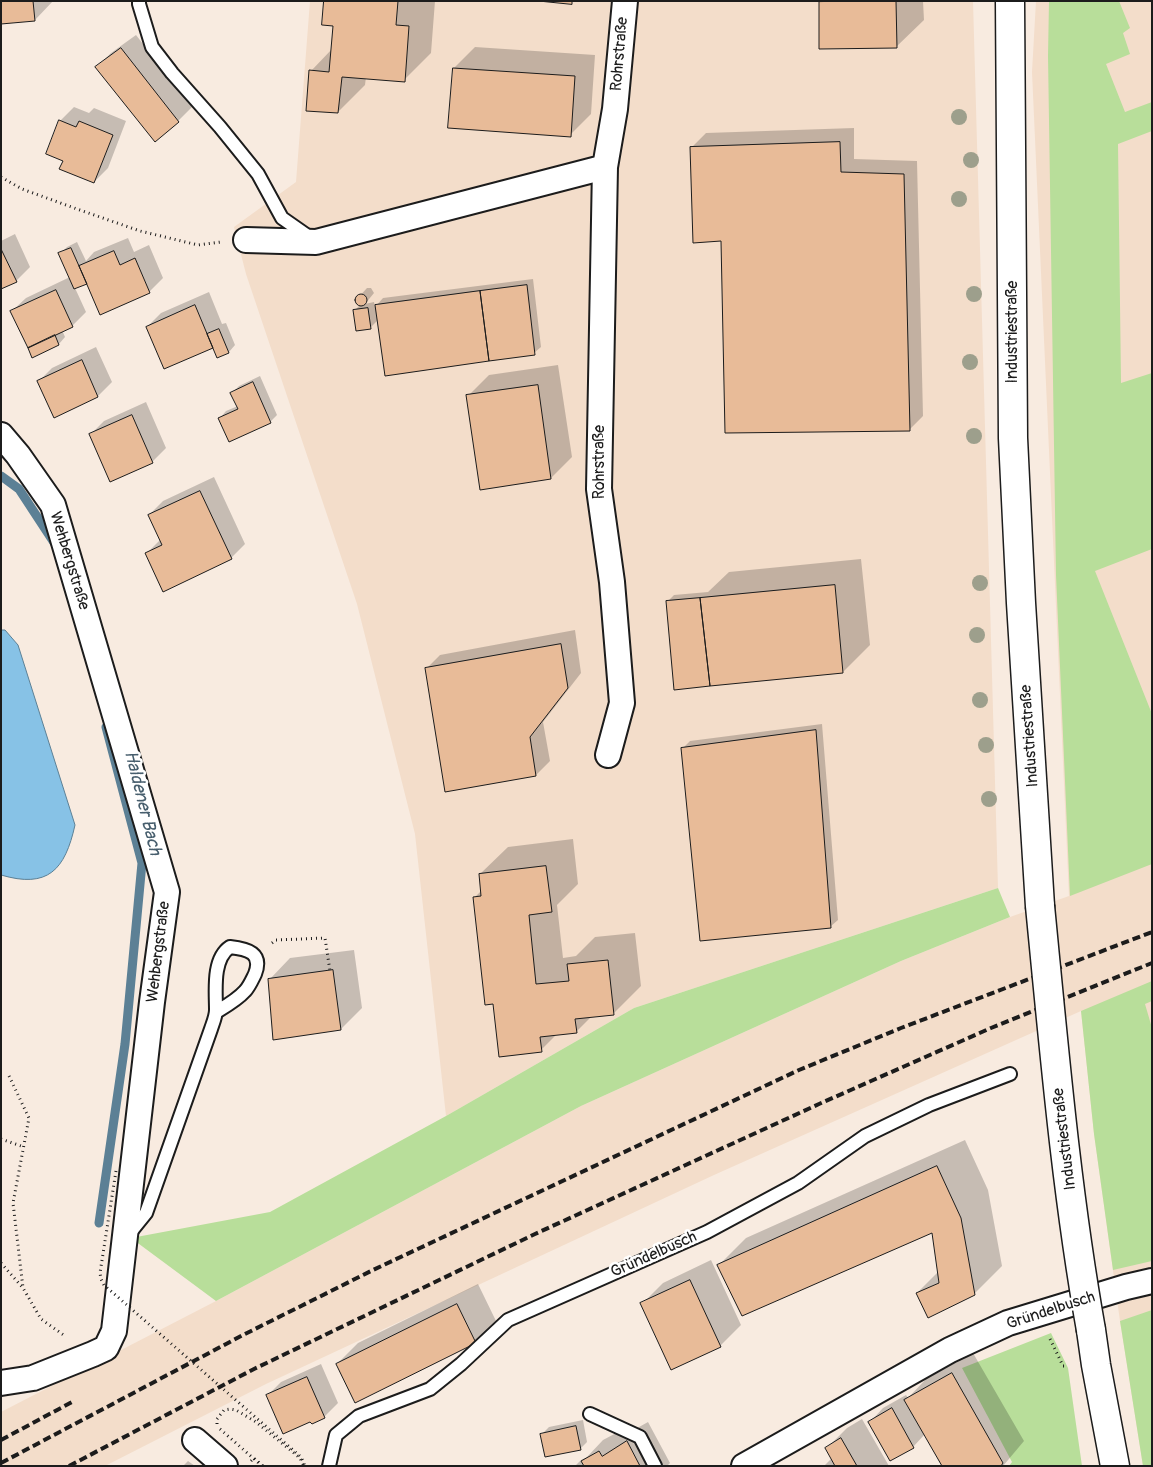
<!DOCTYPE html>
<meta charset="utf-8">
<style>
body{margin:0}
#map{position:relative;width:1153px;height:1467px;overflow:hidden;background:#f8ebe0;font-family:Pangolin,sans-serif}
canvas{display:block}
.frame{position:absolute;inset:0;border:2px solid #1c1c1c;pointer-events:none}
</style>
<div id="map">
<canvas width="1153" height="1467"></canvas>
<div class="frame"></div>
</div>
<script>
const context = document.querySelector('canvas').getContext('2d');
context.lineJoin = 'round';
function fillPath(path, color) { context.fillStyle = color; context.fill(path, 'evenodd'); }
function trace(path, color, width, dash) { context.strokeStyle = color; context.lineWidth = width; context.lineCap = dash ? 'butt' : 'round'; context.setLineDash(dash || []); context.stroke(path); }
function write(font, color, halo, rows, align = 'center') {
  context.font = font + ' Pangolin,sans-serif'; context.lineWidth = 5; context.setLineDash([]); context.textBaseline = 'middle'; context.strokeStyle = halo; context.fillStyle = color; for (const [text, x, y, turn = 0] of rows) {
    context.save(); context.translate(x, y); context.rotate((+turn || 0) * Math.PI / 180); context.textAlign = isNaN(turn) ? turn : align; if (halo) context.strokeText(text, 0, 0); context.fillText(text, 0, 0); context.restore();
  }
}
const built = new Path2D(`
 M310,1H973L998,888L634,1008L446,1116L415,834L357,604L246,274L234,227L296,182Z
 M1036,1H1152V1466H1143L1120,1321L1094,1134L1081,1011L714,1175L266,1384L105,1466H1V1412L216,1301L581,1106L901,961L1010,917L1069,896L1032,72Z`);
const green = new Path2D(`
 M1049,1H1119L1130,28L1123,33L1130,54L1106,64L1125,112L1152,102V131L1118,144L1121,383L1152,373V549L1095,571L1152,714V864L1070,896L1056,575L1048,56Z
 M998,888L1010,917L901,961L581,1106L216,1301L131,1238L270,1212L446,1116L634,1008Z
 M1152,981V1001L1145,1004L1152,1028V1261L1113,1270L1094,1134L1081,1011Z
 M1152,1310V1466H1143L1120,1321Z
 M1051,1333L1068,1368L1082,1466H1009L1012,1462L962,1368Z`);
const water = new Path2D(`
 M1,630H5L18,645L75,825C65,870 48,889 1,875Z`);
const shadow = new Path2D(`
 M1,1H53L35,20Z
 M325,1H435L431,53L404,80L366,77L365,85L338,112L311,71L332,49L334,25Z
 M821,1H923L924,20L896,47L820,3Z
 M136,35L192,107L178,121L155,140L97,67L111,53Z
 M475,47L595,55L591,114L570,135L454,68Z
 M74,107L89,113L94,108L126,121L108,168L94,182L64,160L60,121Z
 M854,128V159L917,161L923,416L909,430L722,240L692,147L706,133Z
 M15,234L30,267L16,281L1,288V241Z
 M128,238L134,252L149,245L163,278L149,292L87,282L75,288L86,312L72,326L62,330L65,337L59,344L12,311L26,298L70,277L60,254L67,247L77,242L86,261L94,252Z
 M533,279L541,347L534,353L378,320L370,328L354,311L360,305L357,303V299L367,288H371L374,293L365,304L374,302L375,307L383,298Z
 M209,292L222,324L226,323L235,345L229,352L218,357L213,346L147,327L161,313Z
 M96,347L112,382L98,396L54,416L38,382L52,368Z
 M558,365L572,457L551,478L468,396L489,375Z
 M260,376L277,415L270,422L220,418L226,411L238,406L232,393L239,386Z
 M146,402L166,448L152,462L90,435L104,421Z
 M214,477L245,544L231,558L147,553L160,540L149,515L163,501Z
 M861,559L870,645L843,672L667,602L674,595L708,592L729,572Z
 M575,630L581,673L543,722L550,761L536,775L426,669L440,655Z
 M822,724L838,920L831,926L683,748L690,741Z
 M573,839L578,884L557,905L563,958L576,956L595,937L635,933L641,986L614,1013L592,1016L576,1032L557,1034L541,1050L495,1003L475,897L482,890L480,874L508,847Z
 M354,950L362,1008L341,1029L270,979L290,958Z
 M965,1140L988,1190L1002,1266L974,1294L917,1293L939,1271L933,1231L719,1265L746,1238Z
 M711,1260L741,1325L720,1346L642,1304L663,1283Z
 M478,1284L496,1321L475,1342L337,1364L358,1343Z
 M973,1353L1024,1441L1003,1466H943L925,1434L913,1447L870,1422L883,1408L906,1395L908,1398L926,1379Z
 M321,1364L338,1403L324,1417L267,1396L281,1382Z
 M862,1419L889,1466H824L832,1458L826,1449L847,1428Z
 M583,1420L587,1442L580,1449L542,1434L549,1427Z
 M648,1422L670,1463L667,1466H575L581,1460L587,1457L603,1440L620,1431L623,1436Z
 M188,1461L195,1466H183Z`);
const stream = new Path2D(`
 M1,476L19,489L55,544
 M99,1223L125,1044L142,863L106,727`);
const building = new Path2D(`
 M1,1H33L35,21L1,24Z
 M324,1H398L396,25L409,26L405,82L342,77L338,113L306,111L309,70L329,72L333,26L322,25Z
 M539,1H572V4Z
 M850,1H896L897,48L819,49V2Z
 M121,48L179,122L155,142L95,67Z
 M453,68L575,76L571,137L448,128Z
 M59,120L76,127L79,121L113,135L94,183L59,169L63,161L46,154Z
 M840,142L841,172L904,174L910,431L725,433L721,241L693,243L690,147Z
 M71,248L87,284L74,289L58,253Z
 M1,249L17,282L1,289Z
 M114,251L120,265L135,258L150,293L100,315L79,266Z
 M527,285L535,355L489,361L480,291Z
 M56,290L73,327L28,348L10,311Z
 M480,291L489,361L385,376L375,305Z
 M355 300a6 6 0 1 1 12 0a6 6 0 1 1-12 0Z
 M195,305L213,348L164,369L146,327Z
 M368,308L371,329L356,331L353,310Z
 M219,329L229,353L217,358L207,334Z
 M55,335L59,345L32,358L28,348Z
 M82,360L98,397L54,418L37,381Z
 M253,382L271,423L229,442L218,418L238,409L230,393Z
 M538,385L551,479L480,490L466,395Z
 M132,415L153,463L110,482L89,434Z
 M200,491L232,559L163,592L145,553L162,545L148,515Z
 M835,585L843,673L710,686L700,598Z
 M700,598L710,686L674,690L666,601Z
 M561,644L568,688L530,737L536,776L445,792L425,668Z
 M816,730L831,928L700,941L681,748Z
 M546,866L552,912L529,915L536,984L569,981L567,964L608,960L614,1015L575,1019L577,1033L540,1037L542,1052L499,1057L493,1004L485,1005L473,897L481,896L479,874Z
 M333,970L341,1030L273,1040L268,979Z
 M937,1166L961,1218L975,1295L928,1318L916,1293L939,1283L932,1233L742,1316L717,1265Z
 M690,1280L721,1347L671,1370L640,1303Z
 M457,1304L476,1343L355,1403L336,1364Z
 M952,1373L1003,1463L1001,1466H942L904,1400Z
 M307,1377L325,1418L312,1424L310,1422L283,1434L266,1395Z
 M892,1408L914,1448L890,1461L868,1422Z
 M576,1426L581,1450L545,1457L540,1434Z
 M841,1438L857,1466H835L825,1448Z
 M627,1441L640,1466H584L581,1461L599,1451L602,1456Z`);
const path = new Path2D(`
 M1,177L22,189L77,209L140,231L198,245L221,242
 M272,943L276,940L325,938L330,971
 M9,1076L29,1118L13,1203L23,1288
 M1,1139L24,1147
 M1,1263L23,1288L41,1319L65,1336
 M1050,1339L1063,1366H1067
 M217,1424V1419L224,1410L230,1409L236,1410L256,1422L300,1458L304,1466
 M251,1461L254,1458L263,1466`);
const service = new Path2D(`
 M139,1V4L152,47L172,73L220,127L258,174L282,218L312,239
 M129,1234L146,1213L211,1029C213,1023 216,1016 216,1010C216,991 212,959 230,947C248,949 263,953 255,974C252,980 249,987 245,991C237,1000 226,1006 216,1012
 M590,1414L640,1437L655,1466
 M329,1466L336,1435L359,1416L430,1389L461,1364L508,1320L707,1232L798,1183L865,1136L929,1105L1010,1074`);
const minor = new Path2D(`
 M246,240L316,242L605,167
 M1,435L18,455L53,505L167,892L152,1002L114,1331L106,1348L93,1354L33,1378L1,1383
 M608,755L622,703L612,582L599,489L605,167L615,109L625,1
 M195,1440L225,1466
 M744,1466L950,1350L1008,1323L1126,1287L1152,1281`);
const secondary = new Path2D(`
 M1010,1L1013,438L1021,603L1040,906
 M1091,1330L1096,1365L1115,1466`);
const rail = new Path2D(`
 M1,1440L72,1402
 M1,1463L243,1335L373,1270L799,1070L901,1028L1152,932
 M69,1466L254,1369L535,1234L819,1104L991,1028L1152,963`);
const pathBridge = new Path2D(`
 M116,1171L100,1273L101,1279L104,1285L301,1457L305,1466
 M220,1429L262,1466`);
const secondaryBridge = new Path2D(`
 M1040,906C1054,1048 1066,1190 1091,1330`);
const trees = [
 [959,117],
 [971,160],
 [959,199],
 [974,294],
 [970,362],
 [974,436],
 [980,583],
 [977,635],
 [980,700],
 [986,745],
 [989,799]
];
const streetNames = [
 ["Rohrstraße",620,54,-85],
 ["Industriestraße",1013,332,-90],
 ["Rohrstraße",600,462,-90],
 ["Wehbergstraße",69,561,73],
 ["Industriestraße",1030,736,-94],
 ["Wehbergstraße",159,952,-83],
 ["Industriestraße",1065,1139,-97],
 ["Gründelbusch",654,1255,-24],
 ["Gründelbusch",1051,1311,-18]
];
const waterNames = [
 ["Haldener Bach",142,803,76]
];
fillPath(built, '#f3ddca');
fillPath(green, '#b8de9a');
fillPath(water, '#87c2e6');
trace(water, '#5c8095', 1);
fillPath(shadow, '#0003');
trace(stream, '#5c8095', 9);
fillPath(building, '#e8bb98');
trace(building, '#1c1c1c', 1);
trace(service, '#1c1c1c', 16);
trace(minor, '#1c1c1c', 28);
trace(secondary, '#1c1c1c', 31);
trace(path, '#1c1c1c', 3, [1, 4]);
trace(service, '#fff', 12);
trace(minor, '#fff', 24);
trace(secondary, '#fff', 28);
trace(rail, '#1c1c1c', 4, [8, 4]);
trace(secondaryBridge, '#1c1c1c', 31, []);
trace(pathBridge, '#1c1c1c', 3, [1, 4]);
trace(secondaryBridge, '#fff', 28);
context.fillStyle = '#9d9f8c';
for (const [x, y] of trees) { context.beginPath(); context.arc(x, y, 8, 0, 2 * Math.PI); context.fill(); }
write('16px', '#1c1c1c', '#fff', streetNames);
write('italic 18px', '#475e6d', '#fff', waterNames);
</script>
